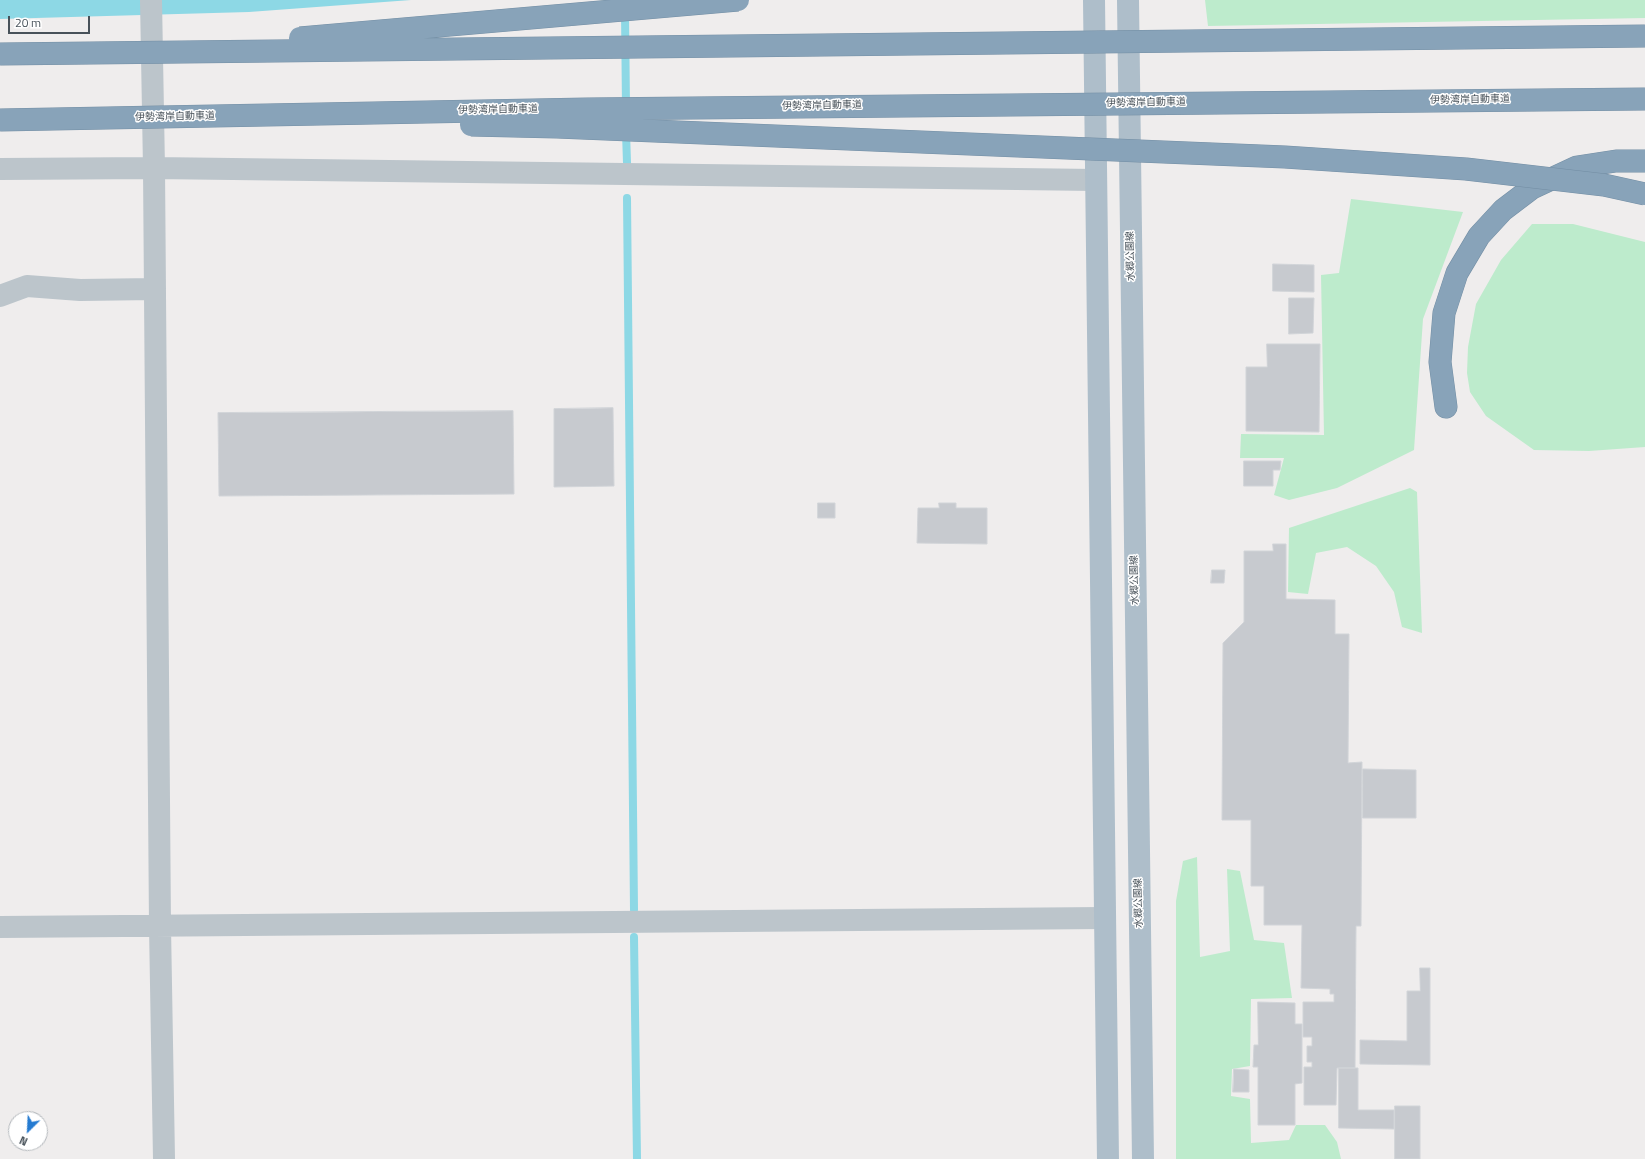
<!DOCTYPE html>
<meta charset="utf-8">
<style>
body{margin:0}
#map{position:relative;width:1645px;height:1159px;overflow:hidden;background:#efeded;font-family:"Titillium Web",sans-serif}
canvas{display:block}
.north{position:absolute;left:8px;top:1111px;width:40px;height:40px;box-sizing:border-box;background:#fff;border:1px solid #b5b9bd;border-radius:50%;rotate:204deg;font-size:11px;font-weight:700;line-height:16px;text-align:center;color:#475159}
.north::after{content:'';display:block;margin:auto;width:14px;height:18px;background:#257bd1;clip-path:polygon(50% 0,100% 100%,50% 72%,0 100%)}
.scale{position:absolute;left:8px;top:16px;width:82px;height:18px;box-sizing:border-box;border:2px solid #475159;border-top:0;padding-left:5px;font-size:12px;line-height:14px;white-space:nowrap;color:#475159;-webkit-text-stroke:3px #fff;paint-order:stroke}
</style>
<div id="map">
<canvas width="1645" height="1159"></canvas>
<div class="north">N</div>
<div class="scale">20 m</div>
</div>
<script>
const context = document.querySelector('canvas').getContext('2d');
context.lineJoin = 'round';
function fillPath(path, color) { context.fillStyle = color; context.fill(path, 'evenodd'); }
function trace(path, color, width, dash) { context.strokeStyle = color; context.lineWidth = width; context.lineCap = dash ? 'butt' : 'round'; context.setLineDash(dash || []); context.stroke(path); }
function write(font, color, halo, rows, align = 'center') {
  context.font = font + ' "Titillium Web","Noto Sans JP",sans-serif'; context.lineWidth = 3; context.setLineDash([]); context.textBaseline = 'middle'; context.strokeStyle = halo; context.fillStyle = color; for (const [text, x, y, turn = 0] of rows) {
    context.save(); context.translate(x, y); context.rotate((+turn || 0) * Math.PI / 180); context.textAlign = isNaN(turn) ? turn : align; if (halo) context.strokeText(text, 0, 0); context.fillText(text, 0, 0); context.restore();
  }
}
const green = new Path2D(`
 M1205,0H1645V18L1208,26Z
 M1351,199L1463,212L1423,319L1414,450L1337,488L1289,500L1274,495L1284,458H1240L1241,434L1324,435L1321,275L1339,273Z
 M1532,224H1573L1645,242V447L1589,451L1534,450L1486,416L1470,392L1467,373L1468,347L1476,304L1501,260Z
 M1410,488L1417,492L1422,633L1402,627L1394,592L1376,566L1347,547L1316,553L1308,594L1288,592L1289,528Z
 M1197,857L1200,957L1230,951L1227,869L1240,871L1254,940L1284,943L1292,998L1251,999L1250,1066L1232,1069L1231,1096L1250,1099L1251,1143L1289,1140L1296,1125H1325L1337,1142L1341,1159H1176V901L1183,861Z`);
const water = new Path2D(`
 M0,0H411L249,12L0,19Z`);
const stream = new Path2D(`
 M625,12L626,108
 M626,132L627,163
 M627,198L634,910
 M634,937L637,1159`);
const building = new Path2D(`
 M1273,264L1314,265V292L1273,291Z
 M1289,298H1314L1313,333L1289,334Z
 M1267,344H1320L1319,432L1246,431V367H1267Z
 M613,408L614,486L554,487V409Z
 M513,411L514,494L219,496L218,413Z
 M1244,461H1281L1280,470H1273V486H1244Z
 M818,503H835V518H818Z
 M939,503H956V508H987V544L917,543L918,508H939Z
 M1273,544H1286V599L1335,600V634H1349L1348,763L1362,762L1361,926H1356L1355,1068H1337L1336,1105H1304V1067H1312V1062H1307V1046H1312V1037H1303V1002H1334V994H1330V989L1301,988L1302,925H1264V886H1251V820H1222L1223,643L1244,622V551H1273Z
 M1212,570H1225L1224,583H1211Z
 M1363,769L1416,770V818H1363Z
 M1420,968H1430V1065L1360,1064V1040L1407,1041V991H1420Z
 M1258,1002L1295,1003V1024H1302V1083L1295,1084V1125H1258V1067H1253L1254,1045H1258Z
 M1339,1068H1358V1110H1394V1129L1339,1128Z
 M1234,1069L1249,1070V1092H1233Z
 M1395,1106H1420V1159H1395Z`);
const minor = new Path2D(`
 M151,0L154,168L160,926L164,1159
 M0,169L154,168L1095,180
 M0,296L27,286L80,290L155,289
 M0,927L1104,918`);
const major = new Path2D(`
 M1094,0L1108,1159
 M1128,0L1143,1159`);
const highway = new Path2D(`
 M1446,407L1440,362L1444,313L1457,273L1479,236L1503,210L1532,188L1577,167L1616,161H1645`);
const highwayBridge = new Path2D(`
 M300,38L738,0
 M0,54L1645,36
 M0,120L587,109L1645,99
 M471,125L557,127L1285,157L1466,169L1604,185L1645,194`);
const streetNames = [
 ["伊勢湾岸自動車道",1470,100,-1],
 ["伊勢湾岸自動車道",1146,103,-1],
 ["伊勢湾岸自動車道",822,106,-1],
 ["伊勢湾岸自動車道",498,110,-1],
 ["伊勢湾岸自動車道",175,117,-1],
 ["水郷公園線",1131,256,-91],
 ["水郷公園線",1135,580,-91],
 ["水郷公園線",1139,903,-91]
];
fillPath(green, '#bdebcc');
fillPath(water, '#8dd8e5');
trace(stream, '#8dd8e5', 8);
fillPath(building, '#c7cacf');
trace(building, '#d1d4d8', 1);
trace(highway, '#738ea4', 23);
trace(minor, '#bcc5cb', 22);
trace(major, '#aebeca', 22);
trace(highway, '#88a3b9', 22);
trace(highwayBridge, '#738ea4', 23, []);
trace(highwayBridge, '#88a3b9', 22);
write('10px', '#475159', '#fff', streetNames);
</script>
